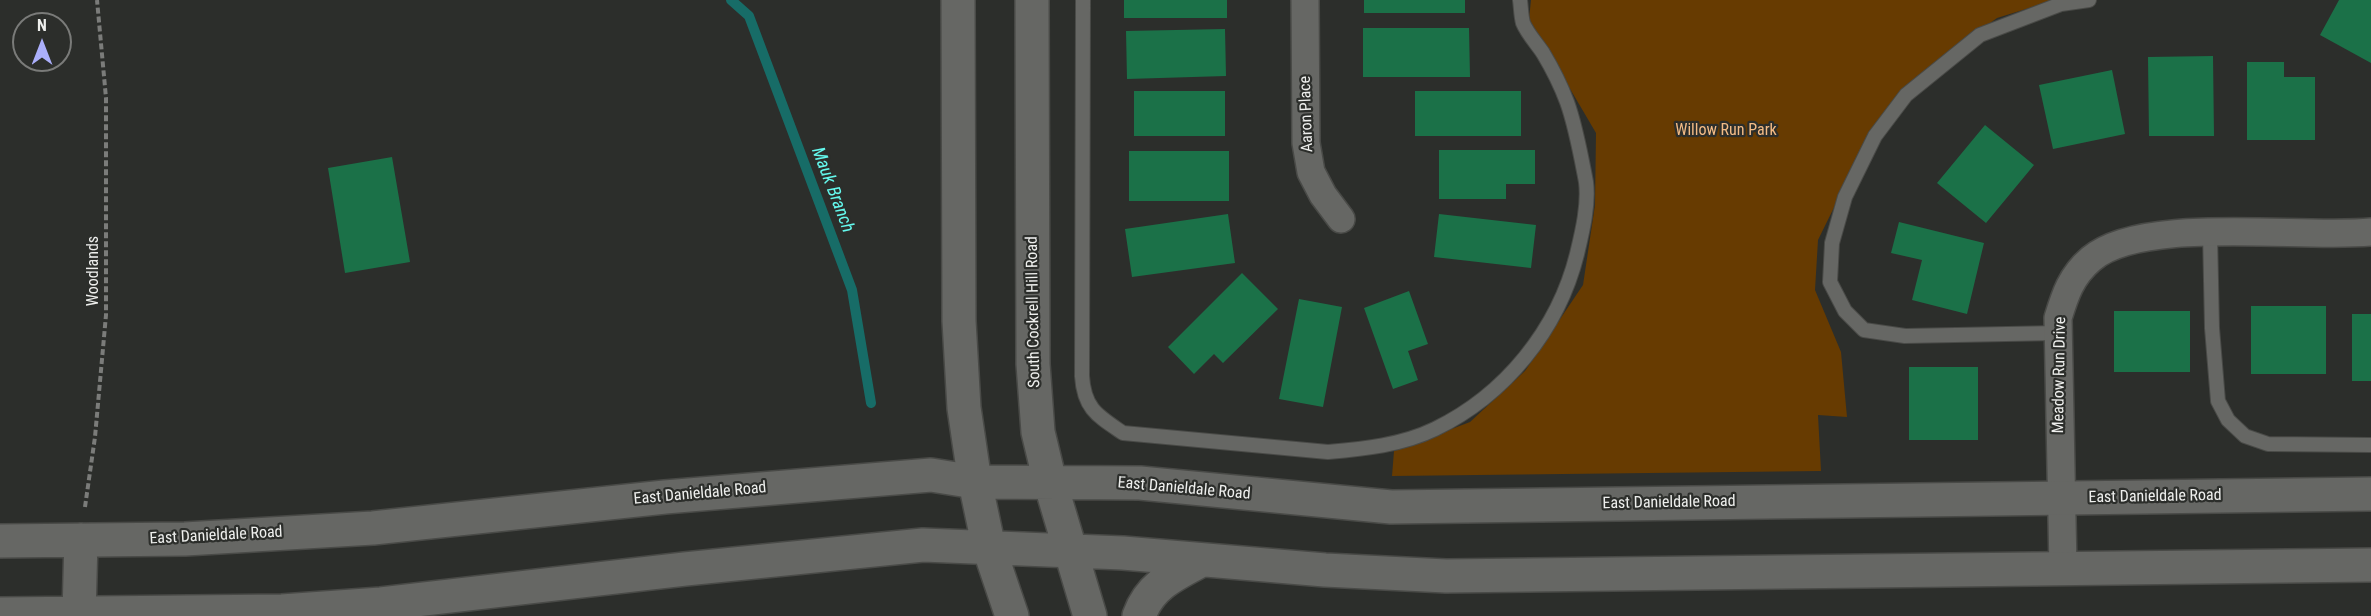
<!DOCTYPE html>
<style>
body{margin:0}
#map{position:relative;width:2371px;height:616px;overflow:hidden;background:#2c2e2b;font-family:"Roboto Condensed",sans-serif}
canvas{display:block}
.north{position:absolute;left:12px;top:12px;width:60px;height:60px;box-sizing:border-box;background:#2c2e2b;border:2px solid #7a7b79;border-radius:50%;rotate:0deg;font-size:16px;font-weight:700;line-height:24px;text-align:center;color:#eeefed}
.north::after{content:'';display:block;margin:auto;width:21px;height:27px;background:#abaffb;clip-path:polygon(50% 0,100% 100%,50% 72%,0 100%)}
</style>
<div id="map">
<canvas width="2371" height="616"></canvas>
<div class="north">N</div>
</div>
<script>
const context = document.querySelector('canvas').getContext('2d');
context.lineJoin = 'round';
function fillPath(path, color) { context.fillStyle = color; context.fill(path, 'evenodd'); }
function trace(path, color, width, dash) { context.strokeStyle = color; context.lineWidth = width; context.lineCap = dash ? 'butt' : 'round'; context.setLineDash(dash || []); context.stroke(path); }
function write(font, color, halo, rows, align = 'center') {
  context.font = font + ' "Roboto Condensed",sans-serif'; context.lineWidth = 4.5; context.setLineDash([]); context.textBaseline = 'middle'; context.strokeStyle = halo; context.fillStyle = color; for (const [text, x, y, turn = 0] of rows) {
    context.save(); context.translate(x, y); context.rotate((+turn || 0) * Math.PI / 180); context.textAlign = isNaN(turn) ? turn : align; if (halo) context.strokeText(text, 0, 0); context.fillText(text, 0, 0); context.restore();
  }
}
const green = new Path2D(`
 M1531,0H2055L1997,18L1925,70L1868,141L1846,183L1818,240L1815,290L1841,352L1847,417L1818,415L1821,471L1392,476L1394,451L1470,422L1525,371L1583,285L1595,205L1596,133L1529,19Z`);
const stream = new Path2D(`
 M731,0L749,16L852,290L871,403`);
const building = new Path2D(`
 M1124,0H1227V18H1124Z
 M1364,0H1465V13H1364Z
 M2339,0H2371V63L2320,35Z
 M1363,28H1469L1470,77H1363Z
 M1225,29L1226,76L1127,79L1126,31Z
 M2213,56L2214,136H2149L2148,57Z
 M2247,62H2284V77H2315V140H2247Z
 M2112,70L2125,134L2053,149L2039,85Z
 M1134,91H1225V136H1134Z
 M1415,91H1521V136H1415Z
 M1985,125L2034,165L1986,223L1937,183Z
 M1439,150H1535V184H1506V199H1439Z
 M1129,151H1229V201H1129Z
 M392,157L410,262L345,273L328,168Z
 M1228,214L1235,263L1132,277L1125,229Z
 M1439,214L1536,225L1531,268L1434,257Z
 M1899,222L1984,243L1967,314L1912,300L1922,260L1891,253Z
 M1242,273L1278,309L1223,363L1214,354L1194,374L1168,347Z
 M1409,291L1428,344L1408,351L1418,380L1393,389L1364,308Z
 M1299,299L1342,307L1323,407L1279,399Z
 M2251,306H2326V374H2251Z
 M2114,311H2190V372H2114Z
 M2352,314H2371V381H2352Z
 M1909,367H1978V440H1909Z`);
const path = new Path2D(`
 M85,507L95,437L106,315V98L97,0`);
const lane = new Path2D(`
 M1083,0L1082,376C1084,409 1098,416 1123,433L1328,452C1364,449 1402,445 1435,429C1505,395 1558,330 1577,254C1582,233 1589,205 1586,182C1581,156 1576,127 1567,102C1561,86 1552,68 1543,53C1537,44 1527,33 1523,23C1521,16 1521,7 1520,0
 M2210,233L2212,328L2218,401L2228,420L2245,436L2268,444L2371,445
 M2058,333L1905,336L1864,330L1845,311L1830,282L1832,243L1845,197L1875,136L1906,95L1980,35L2061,4L2089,0`);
const street = new Path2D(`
 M1305,0L1306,143L1311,172L1323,195L1341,219
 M2063,569L2058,318C2065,295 2071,276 2091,259C2142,215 2302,239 2371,232`);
const secondary = new Path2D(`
 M958,0L959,321L964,408L975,482L989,548L1012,616
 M1032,0L1033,364L1038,432L1050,482L1090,616
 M0,541L185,539L373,528L665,497L931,475L975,482L1140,483L1391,507L2371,494
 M0,614L282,611L381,604L685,569L923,545L1123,553L1325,570L1446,576L2371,565
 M79,614L81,540
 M1139,616C1150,585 1174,575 1202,560`);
const streetNames = [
 ["Aaron Place",1307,114,-92],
 ["Woodlands",94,271,-90],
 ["South Cockrell Hill Road",1034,312,-91],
 ["Meadow Run Drive",2060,375,-89],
 ["East Danieldale Road",1184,489,5],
 ["East Danieldale Road",700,494,-5],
 ["East Danieldale Road",2155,497,-1],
 ["East Danieldale Road",1669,503,-1],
 ["East Danieldale Road",216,536,-3]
];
const parkNames = [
 ["Willow Run Park",1726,131]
];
const waterNames = [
 ["Mauk Branch",832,190,69]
];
fillPath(green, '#673b01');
trace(stream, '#176c67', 10);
fillPath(building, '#1b7148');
trace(lane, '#494a47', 16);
trace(street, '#494a47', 30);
trace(secondary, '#494a47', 36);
trace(path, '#7b7c7a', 4, [6, 3]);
trace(lane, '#666764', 14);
trace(street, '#666764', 27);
trace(secondary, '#666764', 33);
write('16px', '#eeefed', '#2c2e2b', streetNames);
write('16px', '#f4bc86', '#2c2e2b', parkNames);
write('italic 18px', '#64f8ed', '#2c2e2b', waterNames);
</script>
